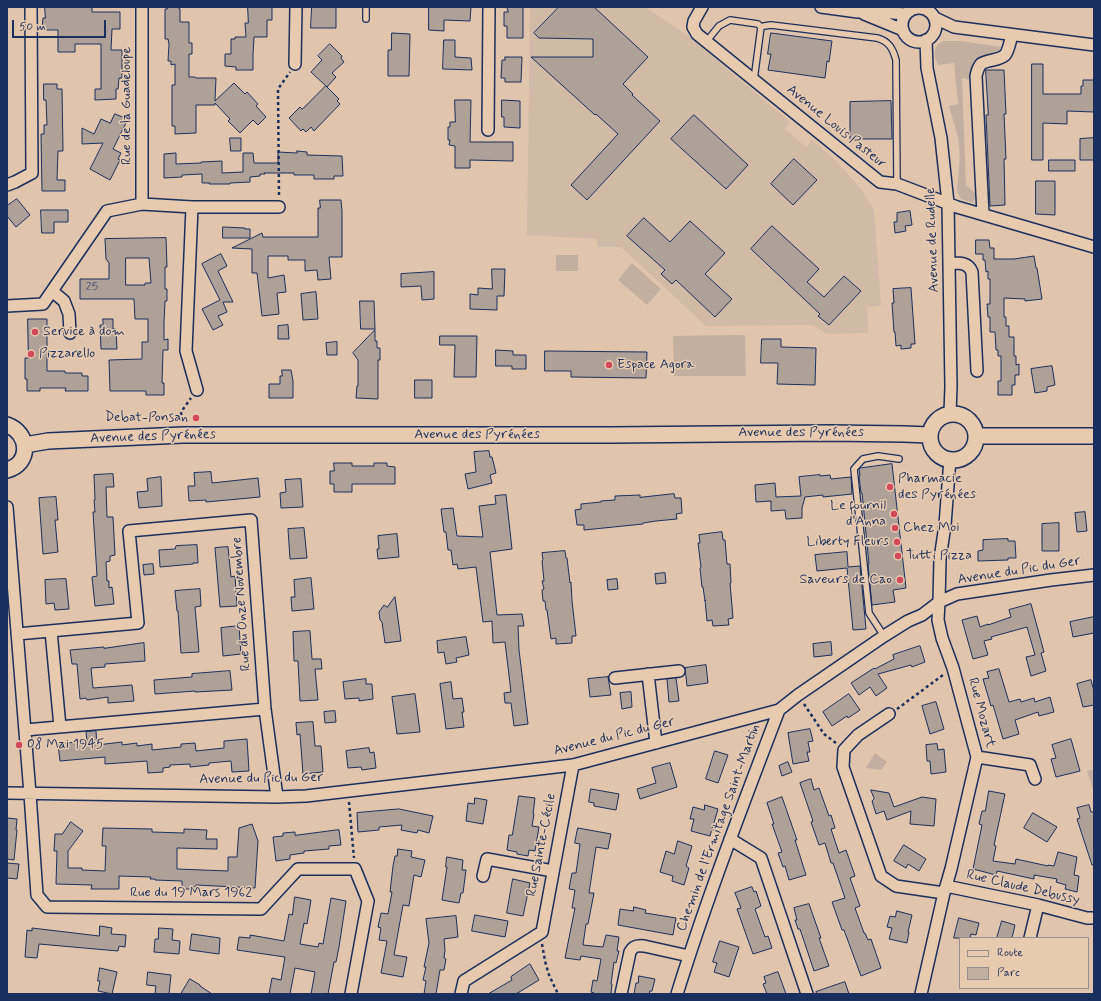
<!DOCTYPE html>
<meta charset="utf-8">
<style>
body{margin:0}
#map{position:relative;width:1101px;height:1001px;overflow:hidden;background:#e0c5ac;font-family:Mynerve,sans-serif}
canvas{display:block}
.frame{position:absolute;inset:0;border:8px solid #1b2f5e;pointer-events:none}
.legend{position:absolute;left:959px;top:937px;width:130px;height:52px;box-sizing:border-box;background:#e8cbaf;border:1px solid #968d8f;margin:0;padding:5px 7px;list-style:none;font-size:12px;color:#1b2f5e}
.legend li{display:flex;align-items:center;gap:8px;height:20px}
.legend b{width:20px;border:1px solid #968d8f}
.scale{position:absolute;left:12px;top:20px;width:94px;height:18px;box-sizing:border-box;border:2px solid #1b2f5e;border-top:0;padding-left:5px;font-size:12px;line-height:14px;white-space:nowrap;color:#1b2f5e;-webkit-text-stroke:3px #e8cbaf;paint-order:stroke}
</style>
<div id="map">
<canvas width="1101" height="1001"></canvas>
<div class="frame"></div>
<ul class="legend">
<li><b style="height:5px;background:#e8cbaf"></b>Route</li>
<li><b style="height:11px;background:#c2afa0"></b>Parc</li>
</ul>
<div class="scale">50 m</div>
</div>
<script>
const context = document.querySelector('canvas').getContext('2d');
context.lineJoin = 'round';
function fillPath(path, color) { context.fillStyle = color; context.fill(path, 'evenodd'); }
function trace(path, color, width, dash) { context.strokeStyle = color; context.lineWidth = width; context.lineCap = dash ? 'butt' : 'round'; context.setLineDash(dash || []); context.stroke(path); }
function write(font, color, halo, rows, align = 'center') {
  context.font = font + ' Mynerve,sans-serif'; context.lineWidth = 3; context.setLineDash([]); context.textBaseline = 'middle'; context.strokeStyle = halo; context.fillStyle = color; for (const [text, x, y, turn = 0] of rows) {
    context.save(); context.translate(x, y); context.rotate((+turn || 0) * Math.PI / 180); context.textAlign = isNaN(turn) ? turn : align; if (halo) context.strokeText(text, 0, 0); context.fillText(text, 0, 0); context.restore();
  }
}
const built = new Path2D(`
 M530,7H645L687,35L790,122L785,129L806,147L812,140L837,162L861,189L874,210L881,306L867,307L868,333L827,334L812,325L706,326L621,247H597V239L527,235Z`);
const green = new Path2D(`
 M943,41H960L1001,47L999,50L995,54L973,81L962,78L966,185L977,195L973,203L961,199L958,193L957,189C959,169 962,149 956,130C954,122 951,114 949,106L958,104L954,63L938,65C934,56 932,46 943,41Z
 M556,255H578V271H556Z
 M632,263L661,289L647,305L618,280Z
 M745,335L746,376H674L673,336Z
 M875,753L887,762L881,770L866,768Z
 M1094,769V793L1087,771Z`);
const building = new Path2D(`
 M45,7H92V12H120V29H112L111,50H122V78H119L118,89H116V99L95,100V89H101V44H75V52H58V30H42L43,18H45Z
 M167,7H179V9H180V22H189V43H192V54H189V77H195L196,78H216L215,101L234,83L245,94L247,92L258,104L256,106L266,117L258,125L253,120L240,133L228,121L230,119L215,103V105H196V133L175,134V126H172V85H175V64L171,65V61H168L169,44L168,39H165V9H167Z
 M248,7H272V20H267V37H254L253,54V70H236V67L225,66V54H231V39H235V37H246L245,23H248Z
 M312,7H336V28H311Z
 M429,7H471L470,21L444,20V31L429,30Z
 M507,7H523V38H507V26H504V12H508Z
 M559,7H594L648,57L623,84L633,94L632,95L660,121L587,200L571,185L618,134L596,114L595,115L531,57H593V39L539,38L534,33Z
 M392,33L410,34L409,76H388V50H391Z
 M771,33L832,41L829,62L827,61L825,78L768,70L771,54H768Z
 M444,40H455V57L471,58L472,70L443,69Z
 M330,44L342,56L341,58L344,62L332,73L336,77L327,87L311,72L322,60L318,56Z
 M505,57H522L521,82H505V78H501L502,60H505Z
 M1032,64H1043V94H1081V86H1083V80H1094V112L1067,111V124L1043,123V160H1032Z
 M986,70H1004L1006,114H1004L1006,159H1004L1005,205L990,206L986,115H988Z
 M44,84H57V89H62L63,151H58L57,180H65V191H42L41,134H44V125H47L46,100H44Z
 M326,86L339,99L337,101L340,104L314,131L311,127L306,132L303,129L301,131L289,118L300,107L302,109Z
 M455,100H471L470,142H513V161L470,160V168H455V146L449,145L450,140H448V127H450V122H455Z
 M502,100L520,101V128L504,127V117H502Z
 M891,101L892,139H850V102Z
 M115,114L125,118L123,122L126,123L113,149L121,153L118,159L120,160L110,180L90,169L103,143L82,144V128L94,134L101,119L110,123Z
 M694,115L748,165L726,189L671,139Z
 M230,138H241V151H231Z
 M1094,138V160H1080V139Z
 M297,151L307,152V155L342,156L343,176H334V179H314V175H294V173H264L265,174H260V176L250,177V182L230,183V184H209L210,183H202V174L182,175V177L164,178V154L176,153V164L201,163V162L222,161V173L243,172V153H253L254,163H278V152L297,153Z
 M794,159L817,180L793,205L771,184Z
 M1049,160H1075V171H1049Z
 M1036,181H1055V215L1036,214Z
 M17,199L30,215L16,227L7,216V206Z
 M320,200H341L342,211V257H329L331,279L318,280L317,270L305,271V260H288V256H268V278L284,275L286,292L277,293L279,314L262,316L257,273H252V249L232,248L262,233L263,237H318V208H320Z
 M41,210H68V222H54V233H42Z
 M910,211L912,225L905,226L906,231L895,233L894,222H897V213Z
 M644,218L670,242L690,221L725,253L705,274L732,299L715,317L676,280L672,284L661,274L665,270L627,236Z
 M772,226L819,269L807,282L824,297L844,276L861,291L829,325L818,316L820,314L751,249Z
 M223,227L245,228V229H250V238H223Z
 M166,238L167,267H165V289H167V301H165L164,322V340L168,339V350H163L162,383H164V395H146V391H110L109,360L142,359V342H148V319H135L134,299H80V279H109V263L106,259L105,239ZM126,258H149L151,283H145V285H126Z
 M976,240H989L990,248H994V259H1014L1034,256L1036,268H1037L1042,299L1025,301V299L1004,298V317H1006V326H1009V337H1014V356H1016V365L1019,364V375H1015V385H1012V395H998V381H1001V356H998V350H996L995,332H990V317H988L987,304H990V279H988V271L986,272L985,260H983V254H976Z
 M221,254L227,266L218,271L233,302H223L227,312L218,316L223,325L213,330L202,309L220,300L202,264Z
 M492,269H505L504,296H497V310L470,309V294L478,295V288L492,289Z
 M434,272V299L422,300L421,286L401,287V274Z
 M911,288L915,344H911V348L901,349V345L896,346L895,332H894L892,303H894L893,289Z
 M316,292L318,319L303,320L301,294Z
 M360,301H374L375,329H361Z
 M28,319H47V371H65V373H82V376H88V391H65L66,388H40V391H27V379H25V358H28Z
 M103,319H113V329H116L117,349H101L100,325H103Z
 M288,325L289,339H278V326Z
 M375,330V341H377V348H380V360H378V399L356,398L357,386H358V360L353,353Z
 M440,336H477L476,377H454L455,345H440Z
 M762,339H781V347L816,348L815,385L777,384L778,363H761Z
 M337,342V355H327L326,343Z
 M496,350L513,351V355H526V369H512V366H496Z
 M545,351L647,352L646,378L571,377V371H545Z
 M1052,366L1055,385L1047,387V391L1035,393L1031,369Z
 M282,370H291L293,381V398H269V384H280V376H282Z
 M415,380H432V398H415Z
 M489,451L490,457H492L496,473L490,475L492,483L468,489L465,474L476,472L474,452Z
 M334,463H352V466H374V463H387V466L395,467V484H352V492H334V484H330V471H334Z
 M892,464L906,588L893,590L895,602L872,605L868,565L869,564L862,493H861L859,476H860L859,469L861,468Z
 M211,472L212,483L258,478L260,497L206,502V500L189,501L188,486H195L194,473Z
 M113,474L114,487H106L107,517H113L115,555L110,556V561L106,562L107,581H109V588L112,587L114,604L95,606L92,577L97,576L93,512H95L94,500H95L94,475Z
 M820,475V476L830,475L831,479L851,477L852,494L823,497V495L805,497L802,508V518L786,519L785,510L771,511V501L756,502L755,485L775,483L776,497L801,496L799,477Z
 M161,477L162,506L139,508L137,492L148,491L147,479Z
 M301,479L303,507L281,508L280,493L286,492L285,480Z
 M674,494L675,498H681L682,513L676,514L677,519L656,521L643,523V524L584,530V525H577L575,510L581,509V504L601,502V501L615,500V496L640,495V497Z
 M506,495L512,549L490,552L497,615L522,614L524,626H518L519,650L528,724L514,726L511,703H505L504,693L511,692L505,642L493,643L492,621L483,622L476,567L458,569L457,564L453,565L451,550H448L446,532H444L441,509L453,508L457,536L483,537L479,506L496,504L495,496Z
 M56,497L58,520H55L58,552L43,554L39,498Z
 M1085,512L1087,531L1077,532L1075,513Z
 M1059,523V551H1042V524Z
 M304,528L307,558L290,559L288,529Z
 M722,532L723,540H725L727,564H730L731,583H730L733,618L728,619L729,625L713,626L712,620L707,621L705,600V601L703,587H702L700,568L701,567L698,543H700L699,535Z
 M397,534L399,557L378,559L377,549H379L378,536Z
 M1008,539V541H1015L1016,558H1008V560L978,561V551L983,550V540Z
 M197,545L198,563H193V564L160,567L159,550L175,549L176,546Z
 M228,547L231,577L235,576L237,606L220,607L215,548Z
 M565,551L566,558H567L570,583L571,582L572,601L576,636H572V643L556,644V638L551,639L547,610H546L545,601H543L542,590L544,589L542,581H544L542,561L543,560L542,553Z
 M847,552L848,567L860,566L866,629L853,630L847,568L817,571L815,555Z
 M153,564L154,574L144,575L143,565Z
 M665,573L666,583L656,584L655,574Z
 M311,578L314,609L292,611L291,597H295L294,580Z
 M66,579L69,609L55,610L54,603L46,604L45,580Z
 M617,579L618,589L608,590L607,580Z
 M200,589L201,606L195,607L199,652L181,653L178,611H177L175,591Z
 M395,597L401,641L385,643L382,622L380,620L379,612L384,605L387,607Z
 M1031,604L1044,652L1041,653L1046,671L1031,676L1026,657L1035,655L1027,627L991,637L992,639L984,641L988,655L973,659L962,620L977,616L980,627L988,624V625L1011,617L1009,610Z
 M1094,617V633L1073,637L1070,622Z
 M239,626L241,654L223,656L221,628Z
 M310,631L312,659H321L322,669H315L318,700L300,701L298,661H294L293,632Z
 M466,637L469,655L456,658L457,662L446,664L444,652L438,653L437,641Z
 M831,642L832,655L814,657L813,644Z
 M144,643L145,661L105,664V667L91,668L93,688L132,685L134,701L108,703V697L87,700L86,698L80,699L77,664H72L70,650L104,647V648Z
 M920,646L925,662L912,667L911,665L878,674L887,688L876,696L870,687L859,695L851,683L874,668L875,669L894,659L893,655Z
 M706,665L708,683L687,686L685,668Z
 M999,669L1009,702L1020,699L1021,702L1034,698L1035,702L1050,697L1054,712L1039,716L1038,712L1015,720L1019,734L1003,739L993,705L991,706L983,679L989,678L987,672Z
 M230,671L232,690L195,692V691L155,694L154,680L192,677V674Z
 M608,677L611,695L590,697L588,679Z
 M676,678L679,701L669,702L667,679Z
 M366,679V684H372L373,699L359,701V698L345,699L343,682Z
 M1091,680L1094,691V705L1083,707L1077,684Z
 M451,682L453,699L462,698L464,712H462L464,727L446,729L440,684Z
 M631,692L632,707L622,709L620,693Z
 M415,694L420,732L397,734L392,697Z
 M849,694L860,710L848,718L847,716L832,726L823,712Z
 M936,702L944,729L930,734L922,706Z
 M335,711L336,722L325,723L324,712Z
 M313,722L315,746H321L323,772L303,774L300,734L297,735L296,723Z
 M810,729L813,741L808,742L810,752H807L809,761L793,764L788,733Z
 M96,731L97,745L122,742V745L137,743V746L152,744V750L181,747V744L195,743L196,751L224,748V741L247,739L249,771L232,772L231,761L209,763V765L190,767V764L170,765V767L163,768V772L148,773L147,761L105,764V757L60,761L58,744L87,741L86,732Z
 M1071,739L1080,771L1056,777L1051,759L1056,758L1052,745Z
 M937,744L938,750L944,749L946,772L931,774L930,761H927L926,745Z
 M369,748L370,753L374,752L376,768L362,770L361,767L348,768L346,751Z
 M715,751L728,755L718,783L706,779Z
 M788,762L792,772L782,776L779,766Z
 M670,763L677,787L640,799L637,789L656,783L652,768Z
 M811,779L814,790L819,788L829,816L831,815L835,828L831,829L839,853L846,850L855,876L850,878L860,906L855,908L864,933H865L868,940L871,939L881,968L861,976L844,930H842L832,902L845,898L833,863H831L825,843L819,845L811,822L813,821L800,783Z
 M591,789L619,794L616,810L594,806V803L589,802Z
 M871,790L889,793L894,807L922,797L936,799L934,826L910,824L911,811L887,820L884,811L876,814L872,801L874,799Z
 M989,791L1005,794L994,845L996,846L993,861L1015,864L1016,859L1048,866V865L1054,866L1058,852L1077,857L1074,875L1079,876L1077,892L1065,889L1066,885L1056,882L1057,879L1034,875V879L997,871L996,875L973,869L982,825L979,824L982,811H985Z
 M519,796L535,798L533,814H534L532,826L539,827L535,851L529,850L528,856L517,854V852L507,850L509,835H512Z
 M782,797L797,840H795L806,875L789,880L785,866L783,867L778,853L782,852L772,824H774L767,803Z
 M475,798L487,800L483,824L466,821L468,803L474,804Z
 M705,805L718,809L710,836L691,831L694,819H690L693,807L704,810Z
 M1089,805L1091,812H1094V865H1092L1077,819L1080,818L1077,808Z
 M399,809L433,816L429,833L418,830L417,833L401,830L402,825L379,827V830L358,832L357,813Z
 M1033,813L1057,827L1047,842L1024,828Z
 M7,818L17,819L16,830H17L14,860L7,859Z
 M71,822L83,831L68,851V868H82V870L105,871L106,846H102L103,828L152,829V832L184,833V829L207,830L206,839H217V849L177,848V869L228,871V857H237L239,828L252,824L258,841L255,888L196,885V887H193L192,889H182V881L155,880V879H150L151,877L119,876V889H91L92,885L56,884L57,851H54L55,834H62Z
 M578,828L611,834L608,849L596,847L589,893H594L588,924H586L583,945L603,947L606,935L619,937L617,951H619L616,963L614,962L611,984H612L611,994H594V993L591,992L593,980L597,981L601,959L581,956L580,960L565,958L575,908H572L575,890L569,889L572,873H576L580,844L575,843Z
 M339,830L341,845L329,846V849L304,851V853L290,855V859L276,861L273,837L283,836V833L295,832V835Z
 M678,841L692,846L686,866L689,868L684,885L672,881L673,876L660,872L666,851L674,854Z
 M904,845L926,859L919,871L908,864L906,868L894,861Z
 M398,849L412,851L411,857L425,860L421,877L414,875L409,906L403,905L394,955L407,957L403,977L381,973L387,941L379,940L381,928L378,927L381,913L388,914L392,892H390L393,866L395,856H397Z
 M447,857L463,860L462,870H466L463,893H461L459,903L442,900L447,867H446Z
 M7,863L19,864L17,879L7,878Z
 M513,879L530,883L523,916L507,913Z
 M752,887L754,892L756,891L761,906L755,909L765,937L768,936L772,948L753,954L737,909L741,908L735,893Z
 M295,897L311,900L307,924L304,923L300,944L318,947L319,943L323,944L331,898L346,901L339,947L336,962H334L328,994H311L315,972L295,968L290,994H269L272,978L281,980L285,957L237,950L239,937L250,938V935L284,941L289,914L292,915Z
 M809,904L821,938H819L829,966L814,971L800,929H798L795,920H797L794,908Z
 M634,907L646,910L645,913L676,918L673,935L618,925L620,909L633,911Z
 M897,911L912,915L908,932H909L907,943L889,939L892,928L887,927L890,916L895,917Z
 M475,915L508,921L505,937L472,931Z
 M456,916L458,937L444,939L445,950L444,958L446,959L444,970H440L436,994H424L426,981L423,980L426,967H424L429,943L426,919Z
 M959,918L979,923L976,935L971,934L970,938H954Z
 M1002,921L1015,925L1012,938H997Z
 M100,926L112,928L111,934L126,935L125,947L119,946L118,951L39,944L37,958L25,957L27,930L32,931V928L99,936Z
 M159,928L173,929L172,940L180,941L179,954L154,952L155,939H158Z
 M192,934L220,938L219,954L190,950Z
 M720,941L739,947L729,977L714,972L717,963L713,962Z
 M530,964L539,980L516,994H488L512,980L511,977Z
 M100,968L117,972L112,994L98,991L100,981H98Z
 M148,972L171,975L169,994H155L156,986L147,985Z
 M778,972L786,994H767L763,984L766,983L764,977Z
 M639,976L655,979L652,991H650L649,994H634L636,983H638Z
 M190,979L200,985V986L212,994H181Z
 M845,982L849,994H817L816,992Z`);
const path = new Path2D(`
 M279,195L278,89L290,72
 M182,421L181,412L191,398
 M804,704L824,734L836,743
 M897,709L943,675
 M349,802L354,858
 M542,944L545,961L549,975L558,994`);
const lane = new Path2D(`
 M366,7V19
 M761,27L764,26L771,25L877,38C889,41 893,49 896,60L897,184
 M706,42L719,26L730,20L758,24L761,27L754,80
 M884,636L869,613L854,469L863,459L878,456L899,459`);
const street = new Path2D(`
 M702,7L694,21L693,27L697,34L880,182L897,184L957,207L1094,247
 M821,7L858,12H878L906,14
 M902 25a17 17 0 1 1 34 0a17 17 0 1 1-34 0Z
 M864,14L903,30
 M935,18L954,27L1094,45
 M926,40L927,68L941,138L948,203L951,387L950,413
 M295,64L296,7
 M488,130L489,7
 M7,185L15,182L32,173L31,7
 M142,204L192,207H279
 M192,207L186,351L197,390
 M983,214L976,76C977,72 978,67 981,64C988,59 999,61 1005,55C1009,50 1010,41 1012,35
 M950,263C959,263 968,262 972,272L977,371
 M52,291L64,301L69,314L70,333
 M7,306L43,304L107,211L142,204V7
 M7,507L30,794L37,895L47,907L261,909L298,869H355L368,901L351,994
 M51,631L60,727
 M17,634L138,623L129,531L251,520L265,709L277,797
 M648,674L656,743
 M615,678L679,671
 M889,714L858,735L844,750L843,767L881,876L896,886L944,893
 M25,730L265,709
 M977,757L1030,765L1035,779
 M7,793L277,797L306,796L573,765L779,710L798,695L884,636L908,621L922,615L939,602L957,594L1051,580L1094,575
 M730,839L761,858L807,994
 M483,876L487,859L553,871
 M946,886L1038,905L1087,918H1094
 M1030,938L1038,905
 M461,994L464,981L542,932L573,765
 M621,994L630,952C633,946 637,945 644,946L689,956
 M677,994C707,898 743,804 779,710
 M921,994L944,893L951,869L977,757L953,668L942,638L938,620L939,602L940,559L945,525L950,459`);
const secondary = new Path2D(`
 M930 437a23 23 0 1 1 46 0a23 23 0 1 1-46 0Z
 M7,425C30,433 31,464 7,470
 M976,436H1094
 M25,445L48,441L183,435H612L829,433L904,434L929,435`);
const markers = [
 [35,332,4,"#d1495b"],
 [31,354,4,"#d1495b"],
 [609,365,4,"#d1495b"],
 [196,418,4,"#d1495b"],
 [890,487,4,"#d1495b"],
 [894,514,4,"#d1495b"],
 [895,528,4,"#d1495b"],
 [897,542,4,"#d1495b"],
 [898,556,4,"#d1495b"],
 [900,580,4,"#d1495b"],
 [19,745,4,"#d1495b"]
];
const numberNames = [
 ["25",92,287]
];
const streetNames = [
 ["Rue de la Guadeloupe",127,106,-90],
 ["Avenue Louis Pasteur",836,127,39],
 ["Avenue de Rudelle",933,240,-92],
 ["Avenue des Pyrénées",801,433],
 ["Avenue des Pyrénées",477,435],
 ["Avenue des Pyrénées",153,437,-2],
 ["Avenue du Pic du Ger",1019,571,-9],
 ["Rue du Onze Novembre",242,604,-94],
 ["Rue Mozart",981,713,75],
 ["Avenue du Pic du Ger",614,737,-14],
 ["Avenue du Pic du Ger",261,779,-1],
 ["Chemin de l'Ermitage Saint-Martin",719,828,-70],
 ["Rue Sainte-Cécile",542,845,-79],
 ["Rue Claude Debussy",1023,888,13],
 ["Rue du 19 Mars 1962",191,893]
];
const poiNames = [
 ["Service à dom",43,332],
 ["Pizzarello",39,354],
 ["Espace Agora",617,365],
 ["Debat-Ponsan",188,418,"right"],
 ["Pharmacie",898,479],
 ["des Pyrénées",898,495],
 ["Le fournil",886,506,"right"],
 ["d'Anna",886,522,"right"],
 ["Chez Moi",903,528],
 ["Liberty Fleurs",889,542,"right"],
 ["Tutti Pizza",906,556],
 ["Saveurs de Cao",892,580,"right"],
 ["08 Mai 1945",27,745]
];
fillPath(built, '#d1baa6');
fillPath(green, '#c2afa0');
fillPath(building, '#afa098');
trace(building, '#1b2f5e', 1);
trace(lane, '#1b2f5e', 8);
trace(street, '#1b2f5e', 14);
trace(secondary, '#1b2f5e', 18);
trace(path, '#1b2f5e', 2.5, [3, 3]);
trace(lane, '#e8cbaf', 5.5);
trace(street, '#e8cbaf', 11);
trace(secondary, '#e8cbaf', 15);
for (const [x, y, r, color] of markers) { const dot = new Path2D(); dot.arc(x, y, r, 0, 2 * Math.PI); context.fillStyle = color; context.fill(dot); trace(dot, '#e8cbaf', 1.5); }
write('12px', '#404b6c', null, numberNames);
write('14px', '#1b2f5e', '#e8cbaf', streetNames);
write('14px', '#1b2f5e', '#e8cbaf', poiNames, 'left');
</script>
